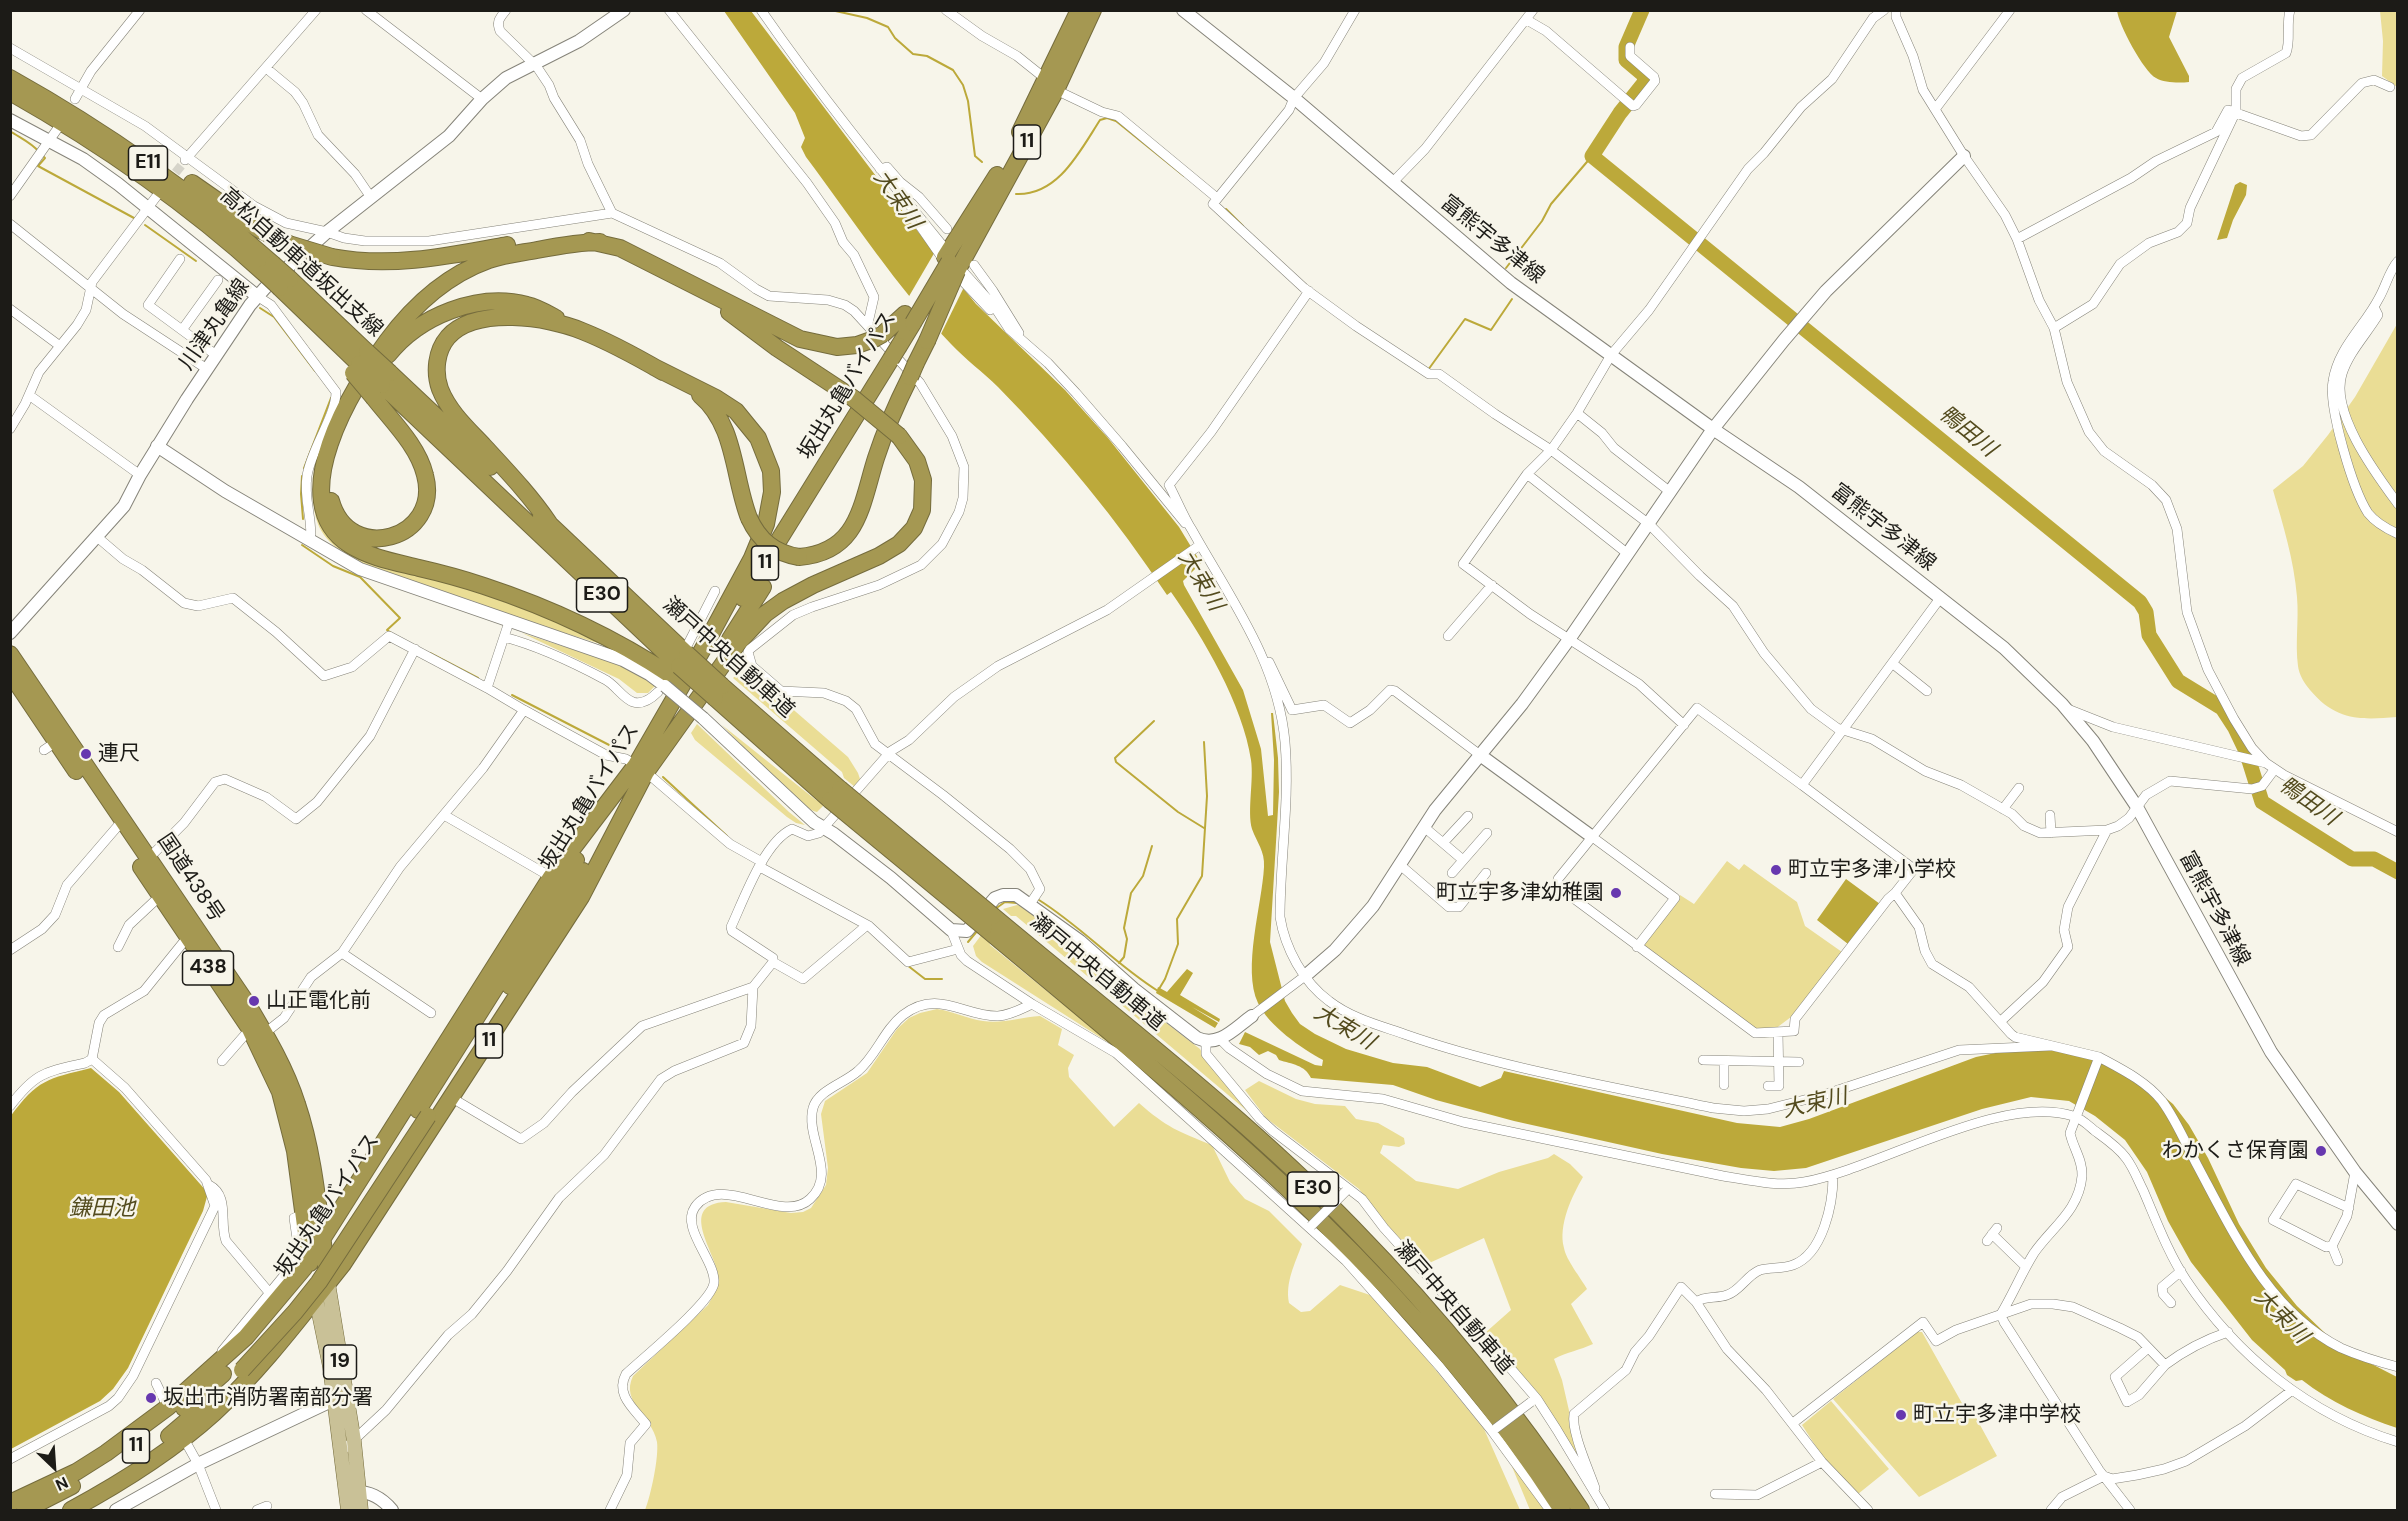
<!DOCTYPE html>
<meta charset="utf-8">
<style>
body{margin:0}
#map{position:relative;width:2408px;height:1521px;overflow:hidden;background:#f7f5ea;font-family:"DM Sans",sans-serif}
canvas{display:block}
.frame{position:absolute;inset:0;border:12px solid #1c1b17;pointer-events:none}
.north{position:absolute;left:24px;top:1437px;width:60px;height:60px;-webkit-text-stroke:4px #f7f5ea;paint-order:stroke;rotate:155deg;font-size:16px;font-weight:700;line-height:24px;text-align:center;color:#1c1b17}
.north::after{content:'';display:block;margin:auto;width:21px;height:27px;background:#1c1b17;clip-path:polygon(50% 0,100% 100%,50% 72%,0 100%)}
</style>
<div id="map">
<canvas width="2408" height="1521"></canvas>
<div class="frame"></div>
<div class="north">N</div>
</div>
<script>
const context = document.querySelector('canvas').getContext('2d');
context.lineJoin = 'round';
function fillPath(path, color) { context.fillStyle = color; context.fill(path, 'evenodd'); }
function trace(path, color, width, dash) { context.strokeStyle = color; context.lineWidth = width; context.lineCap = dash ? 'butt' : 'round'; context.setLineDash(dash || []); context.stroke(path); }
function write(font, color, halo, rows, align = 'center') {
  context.font = font + ' "DM Sans","Noto Sans JP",sans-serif'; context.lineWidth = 5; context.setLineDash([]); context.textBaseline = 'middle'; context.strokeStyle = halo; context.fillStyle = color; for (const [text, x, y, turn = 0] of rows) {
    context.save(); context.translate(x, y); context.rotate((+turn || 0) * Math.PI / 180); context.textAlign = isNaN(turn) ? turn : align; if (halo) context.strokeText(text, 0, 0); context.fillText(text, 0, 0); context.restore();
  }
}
const green = new Path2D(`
 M2380,11H2397V87L2382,76L2383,41Z
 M2397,324V717C2360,720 2336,721 2310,690C2305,684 2299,675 2298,666C2295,643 2299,620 2297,597C2294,560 2283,525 2273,490L2303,466L2328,435L2355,397Z
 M315,477L337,538L519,604L621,650C584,639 548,628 511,616C495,610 480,603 464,598C423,584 361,573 330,542C312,524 312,501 315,477Z
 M522,633L621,665L656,685L648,693H637L619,679Z
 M742,669L751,673L848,757L858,773L860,779L855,787L844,778L842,772L733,678Z
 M697,724L789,812L805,825L796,823L787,817L695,740L691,733Z
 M722,725L816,800L825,804L817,812C799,809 739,742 722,725Z
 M1727,861L1739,870L1744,864L1797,902L1805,926L1842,952L1791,1017L1775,1029H1756L1642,946L1680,895L1694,904Z
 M1017,905L1027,907L1036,914L1087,955L1130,995L1200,1049L1208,1064L1259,1121L1016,916H1011L1003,909Z
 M982,934L989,940L990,945L1117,1048L982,962L976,956L973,946Z
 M937,1009C953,1011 967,1019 983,1021C1002,1024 1021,1017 1040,1016L1062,1029L1058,1045L1074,1055L1068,1068L1069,1077L1114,1127L1139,1103C1166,1127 1179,1132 1212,1145L1230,1182L1245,1199L1269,1211L1302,1244C1295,1264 1285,1282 1289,1303L1301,1312L1310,1311L1340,1285L1370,1295L1402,1329L1484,1429L1520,1510H645C651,1495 659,1457 657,1442C652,1415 620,1403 633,1376L708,1305C713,1296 719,1285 718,1274C714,1250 678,1204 726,1202L791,1213L803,1212L811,1208L826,1185L828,1168L821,1114L825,1101L867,1073L897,1029L909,1018L920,1013Z
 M1259,1081L1296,1099L1315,1104L1345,1106L1356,1119L1378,1123L1404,1138L1405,1144L1399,1147L1383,1145L1380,1153L1416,1181L1458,1189L1499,1172L1548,1158L1554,1154L1570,1164L1583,1177C1572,1196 1558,1225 1564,1248C1566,1260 1581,1278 1587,1289L1571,1304L1593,1344C1580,1350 1567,1352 1554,1359L1562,1380L1581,1463L1538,1394L1485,1333L1511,1310L1484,1238L1425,1265L1389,1227L1359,1189L1266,1118L1245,1090Z
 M1917,1332H1922L1963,1405H1965L1970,1415L1974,1414L1997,1456L1919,1497L1833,1399Z
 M1831,1401L1889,1469L1858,1494L1824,1459L1802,1425Z
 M1508,1457L1546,1510H1530Z`);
const water = new Path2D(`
 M2117,10L2177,11L2169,37L2189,76V82C2180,83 2164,83 2156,78C2144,72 2118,24 2117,10Z
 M724,11H751L935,254L976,304L1065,390L1108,438L1179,527L1201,563L1183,581L1184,585L1243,690L1261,749L1268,816L1273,815L1274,760L1271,713H1273L1278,758L1279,792L1270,942L1285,1001L1292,1013L1300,1024L1315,1034L1346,1049L1393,1063L1427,1067L1480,1087L1501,1078L1504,1071L1737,1123L1780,1127L1809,1119L1976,1057L2015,1049H2055L2087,1054L2150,1085L2173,1104L2189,1125L2208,1158L2239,1224L2266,1268L2297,1306L2327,1335L2360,1358L2397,1377V1428C2364,1417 2330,1402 2302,1380L2296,1381L2287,1375L2285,1370L2252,1340L2191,1262L2168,1221L2147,1172L2125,1140L2095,1116L2069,1101L2031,1097L1982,1109L1806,1168L1774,1171L1741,1168L1662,1154L1514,1121L1436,1100L1393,1085L1311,1078C1305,1065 1292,1064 1279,1060L1276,1055L1268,1051L1259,1055L1250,1047L1239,1044L1245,1032L1315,1065L1322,1066L1323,1060C1302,1049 1268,1025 1258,1003C1242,969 1262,905 1264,867C1265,851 1257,843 1252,829C1247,811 1254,780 1251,760C1243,705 1203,637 1171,592L1167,595C1117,520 1061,451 998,387C983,372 966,360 951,344C897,287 853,220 806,157L801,147L805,138L795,113Z
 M2240,182L2247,185L2246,195L2233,220L2227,238L2217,240L2235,185Z
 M1846,879L1880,904L1848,944L1817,920Z
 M1187,969L1193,973L1180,995L1220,1019L1219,1022L1192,1007L1218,1023L1215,1028L1156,993L1158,987L1167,992Z
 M91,1068L119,1092L208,1193L203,1211L128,1368L113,1389L100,1401L11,1449L10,1117C38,1079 47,1079 91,1068Z`);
const pier = new Path2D(`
 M936,250L965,285L940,336L908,298Z`);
const stream = new Path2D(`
 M831,10L867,18L888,27L895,38L913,54L927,56L953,70L963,85L968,101L975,156L982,162
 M10,131C20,138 32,143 39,152
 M43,156L45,158L38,166L134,218
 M1016,194C1058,196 1080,151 1100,120L1107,118L1116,121L1184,176
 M1226,209L1243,226
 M145,225L196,261
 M1506,268L1542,221L1551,204L1592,156
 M260,308L274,317L315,371
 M1428,370L1465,319L1491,330L1512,299
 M304,468L331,398
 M302,476L301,494L303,519
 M302,545L333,566L360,577L400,618L387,630L390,632
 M430,653L478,678
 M512,695L615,748
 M1154,721L1115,758L1116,762L1178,812L1204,828
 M663,777L727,836
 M1039,900C1082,927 1115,964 1158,991
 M995,909L1005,902L1017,903
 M968,942L978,930
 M1119,963L1124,957L1127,939L1124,928L1131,893L1143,876L1152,846
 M907,965L925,979H942
 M1159,989L1165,979L1178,944L1177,919L1202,876L1207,796L1204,742`);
const river = new Path2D(`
 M1642,10L1626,47V60L1645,76L1644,83L1620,113L1592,156L2140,602L2146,612L2149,635L2178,681L2222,708L2235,728L2246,751L2262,802L2352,859H2374L2398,872`);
const streetTunnel = new Path2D(`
 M167,183L185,161`);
const street = new Path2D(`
 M366,10L482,99
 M506,10C500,18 496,21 500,31L537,67L549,85L554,98L580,140L588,164L612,213
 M669,10L807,183L835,223L843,242L854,255L874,297L868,323
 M761,10C818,92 880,169 943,246L951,253
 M946,10L982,36L1017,56L1047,80
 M1355,10L1324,63L1294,98L1289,110L1213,204L1304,288L1356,326L1429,374H1439L1495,414L1551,450L1649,524L1700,576L1733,606L1764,653L1811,709L1837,728L1872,739L1925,771L1961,785L2012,814L2024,826L2040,833L2107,830L2118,826L2129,818L2146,795L2170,781L2252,789L2262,786L2274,770
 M1896,10V17L1913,56L1923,90L1964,156L2005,215L2017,239L2039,300L2054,328L2067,382L2089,432L2104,451L2152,485L2166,500L2177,529L2187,612L2208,670L2234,719L2252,748L2266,763
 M1527,20L1546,31L1633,106L1636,105L1655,81L1654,77L1630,56V47
 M10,48L145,126L254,206L286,223L327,232L344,238L365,241H429L612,213L720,263L756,289L769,296L828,300L845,305L854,311L920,383L952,436L964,467L963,498L959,512L942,544L921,565L879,585L812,607L793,615L750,649L748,652L752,666L781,691L824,693L846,701L856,709L875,744L943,795L1010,849L1030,869L1040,889L1030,904
 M266,68L295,92L303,103L318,135L355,174L370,196
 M1056,90L1102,112L1118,116L1217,198
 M75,99L91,71L140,10
 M1936,108L2010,10
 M185,160L316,10
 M880,169L887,167L900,182L919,197L947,229
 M1392,183L1425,149L1533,10
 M10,196L58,128
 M10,224L123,314L207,369
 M920,226L945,262
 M2017,239L2131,178L2156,161L2216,132L2228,110L2301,136L2311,135L2362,83L2374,80L2390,87
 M180,259L148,305L216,355
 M2398,261C2389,271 2386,286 2379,298C2364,327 2338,348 2333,381C2328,407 2353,490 2368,513C2375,522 2387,529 2398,534
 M974,265L993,291L1019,333
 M959,267L994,306L1009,329L1048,363L1076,393L1122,446L1185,523
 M954,272L990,310
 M1309,291L1211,432L1169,485C1177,500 1183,516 1192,530C1230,598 1278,662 1285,742C1290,801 1280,859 1280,917C1285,948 1303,982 1329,1001C1351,1018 1378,1025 1404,1034C1504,1069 1610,1086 1713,1108L1744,1111L1768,1109L1820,1096L1959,1050L2049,1046
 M257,296L271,305L336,392C336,416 311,449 307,476C303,500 314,522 310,541
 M2374,307L2378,315C2366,335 2349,352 2342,374C2330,413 2376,474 2398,504
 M10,309L60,346
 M2054,328L2093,304L2120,264L2149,243L2178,232L2187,223L2190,208L2236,111V89L2242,78L2286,53C2291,41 2286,25 2290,10
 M182,330L218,280
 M29,395L140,475
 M1577,413L1602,433L1614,448L1669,491
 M10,429L25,404L39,372L77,325L86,310L92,282L159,193
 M1527,474L1628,554
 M96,536L123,559L142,570L184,603L198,606L233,598L276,632L324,676L352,667L389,636L487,688L524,710L606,755L626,759L636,765
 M1941,597L1802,785L1914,869L1895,893L1919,927L1925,951L1932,964L1969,987L2011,1034L2015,1037L2099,1057L2070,1133C2073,1148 2083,1160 2082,1176C2079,1211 2052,1227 2034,1253C2022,1272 2013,1294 2001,1314L2004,1322L2099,1470L2130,1510
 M1448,636L1492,585
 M504,637C538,646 572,662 604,679C615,684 622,698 633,702C643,705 651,699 658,692
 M688,644L715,591
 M1269,662L1292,710L1324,705L1350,723L1370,710L1390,690L1395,691L1480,755
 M1892,663L1927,691
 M487,688L509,622
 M2065,708L2113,727L2266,763L2284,775L2398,832
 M1684,725L1639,684L1530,614L1463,564L1527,474L1551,450L1577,413L1611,355L1649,310L1748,169L1764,153L1801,107L1832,79L1873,18L1884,10
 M44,750L56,742
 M646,772L730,844L762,862
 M1802,785L1697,708L1558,879L1557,886L1755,1033L1794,1031L1795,1019L1888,899L1895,893
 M2003,809L2019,788
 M444,815L551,877
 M2050,815L2051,833
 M1424,827L1443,843L1468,816
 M1591,836L1675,898L1637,947
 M1443,843L1463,860
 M147,860L184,823L215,782L225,779L266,797L296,819L317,802L370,736L415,649
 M1399,864L1449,907H1459L1486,873
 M760,867L869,926L908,962L958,949
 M1452,873L1487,833
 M118,947L129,925L160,896
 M10,950L42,929L55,915L67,885L123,820
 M342,953L431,1013
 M773,962L803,979L866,926
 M1032,1004L1116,1053L1346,1261L1440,1367L1492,1431L1550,1510
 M1252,1016L1305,976
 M2001,1021L2043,982L2068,947L2064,930L2068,907L2107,830
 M265,1033L284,1018L311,977L342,953L400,867L483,768L524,710
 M1220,1039L1229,1048L1267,1074L1302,1091L1383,1099L1463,1122L1723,1176C1749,1180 1777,1187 1804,1182C1880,1168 2000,1093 2073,1116C2081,1118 2089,1126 2095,1131C2106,1139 2118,1147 2126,1158C2133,1167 2138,1180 2143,1190C2156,1220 2168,1253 2186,1280C2237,1356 2309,1415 2398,1442
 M1206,1042V1054L1260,1119L1273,1131L1362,1199L1384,1228L1506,1363L1537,1399L1557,1430L1605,1510
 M2099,1057C2121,1069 2146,1081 2162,1101C2176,1120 2186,1144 2197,1165C2233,1232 2269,1312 2341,1348C2359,1356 2379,1362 2398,1367
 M1703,1060L1799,1062
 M222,1061L250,1029
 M1724,1061V1085
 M1768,1086H1779L1778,1032
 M452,1098L521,1139L544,1123L572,1092L642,1026L753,987
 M10,1106C36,1072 45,1072 85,1063L92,1059L99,1023L104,1015L144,991L190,934
 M209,1185C230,1196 219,1222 226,1241L273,1297
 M1992,1234L2026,1267
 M1987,1241L1997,1228
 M2332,1246L2326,1247L2273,1220L2296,1184L2349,1208
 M2338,1261L2332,1246L2347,1216L2355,1172
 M1696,1302C1706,1295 1716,1299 1727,1295C1740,1291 1747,1275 1760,1270C1771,1267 1782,1269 1793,1265C1823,1254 1833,1204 1833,1176
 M2171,1303L2163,1294L2162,1287L2181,1271
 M2148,1348L2115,1377L2127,1402L2139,1395L2165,1365
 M222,1351L286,1273L294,1259L298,1245L294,1218L306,1213
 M156,1383L169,1410
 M1793,1423L1923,1322L1936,1341L1956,1330L2031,1304H2053L2073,1307L2120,1328L2138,1337L2165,1365C2185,1350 2204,1340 2228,1332
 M183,1437L198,1464L216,1510
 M340,1453L386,1410L448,1335L472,1314L507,1271L559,1198L604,1155L661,1079L674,1071L744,1043L751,1026L753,987L773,962V958L732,931L731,927C744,899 764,842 792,829L808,836L819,833L891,751L909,740L954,697L998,666L1107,610L1200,545
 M10,1459L109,1406L118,1398L133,1376L215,1206L206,1180L125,1088L92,1059
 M1595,1488C1589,1470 1571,1432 1574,1414L1626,1370L1635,1352L1649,1336L1681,1287L1696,1302L1727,1349L1766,1390L1822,1462L1868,1510
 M1715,1494L1757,1495L1822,1462
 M257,1510L267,1506
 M610,1510L627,1475L630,1443L646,1424C633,1408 615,1394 626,1374C643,1358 712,1302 714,1283C716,1261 680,1228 695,1207C721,1171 781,1226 810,1199C838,1174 805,1138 813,1108C818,1090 845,1083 858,1071C876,1056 884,1030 903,1015C938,988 964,1017 998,1016C1011,1015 1021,1009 1032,1004L967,961L961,955L951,930
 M2051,1510L2062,1497L2104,1476L2112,1479L2137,1475L2164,1469L2186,1461L2245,1426L2291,1391`);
const secondary = new Path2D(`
 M1183,10L1294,98L1511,283L1713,429L1799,487L2004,648L2062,704L2093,741L2137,807L2271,1052L2355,1172L2398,1224
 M10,120L83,159L118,184L257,296
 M157,446L225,491L360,569L623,660L649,674L665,686
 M10,633L124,506L140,475L187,399L250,305L265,288L327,232L449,136L482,99L506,78L579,41L624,10
 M703,718L814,822L834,834L891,878L951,930L967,931L995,898L1003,895H1016L1080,941L1134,989L1197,1038C1219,1048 1235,1028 1252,1016
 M1480,755L1591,836
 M1305,976L1335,950L1373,906L1435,810L1522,704L1570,638L1713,429L1784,340L1826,291L1964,156
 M352,1492C368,1490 382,1498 392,1510
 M116,1510L198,1464L325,1404L343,1399`);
const primary = new Path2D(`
 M328,1283L354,1441L361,1510
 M316,1299L330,1367L348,1510`);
const highway = new Path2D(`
 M10,78C105,131 192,192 273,264
 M10,92C102,144 186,202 264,273
 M1020,132L1079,10
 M192,183L258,229L289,244
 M589,241L620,248L800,339L837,347L857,345L874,339
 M600,242C579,242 558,246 537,250C521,253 504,255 489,260C447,275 413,306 387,341C353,386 281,502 350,545C371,558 395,562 419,568C441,573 463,579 484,586C551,608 613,637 672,676
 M332,257C392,268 448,256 507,245
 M945,257L997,175
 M957,271L1056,90L1093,10
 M290,279L367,352
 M280,288L359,364
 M729,312L777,348L853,398
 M883,334L905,314
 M899,346L913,323
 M388,355C419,316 478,292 527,305C537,307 547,313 556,318
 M916,363L927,341
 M390,373L490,467
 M382,385L679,666
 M700,395C736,425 733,477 749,518
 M331,501C349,566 442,539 425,475C418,446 392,421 374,398
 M541,516L687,654
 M549,523C530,495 507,471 484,446C468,429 449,412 440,389C434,372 436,351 448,337C476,306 548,317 582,331C610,342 637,357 663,372
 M799,557C859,552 861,505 876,458C885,430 897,403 910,377
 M743,598L891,359
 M730,639L763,587
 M10,654L248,1005C267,1037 286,1069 297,1104C316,1160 319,1221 328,1280
 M10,673L76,771
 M722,686L840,789
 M715,698L830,800
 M141,867L250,1029L280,1092L295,1151L310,1263
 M993,916C1115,1018 1243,1115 1353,1228C1438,1315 1515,1410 1581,1510
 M984,927C1197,1105 1410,1273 1562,1510
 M510,986L583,871
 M418,1110L576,860
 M184,1408L223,1374
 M169,1436L209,1402
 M10,1503L76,1472L106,1453L168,1407L246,1337L304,1268L551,877L636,765L704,647L752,558L766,524L772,492L771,471L758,438L736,411L716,398L654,367
 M25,1510L72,1486
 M71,1510C121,1483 172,1451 214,1413C262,1369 302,1315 343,1264L581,897L646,772L738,643L765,614L783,601L813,585L879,556L899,544L914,528L922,510L923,480L917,461L899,436`);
const streetBridge = new Path2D(`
 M1311,1226L1346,1191
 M1495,1429L1531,1402`);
const secondaryBridge = new Path2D(`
 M665,686L703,718`);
const highwayBridge = new Path2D(`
 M289,244L332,257
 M273,264L290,279
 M264,273L280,288
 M913,323L949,262
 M874,339L883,334
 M927,341L957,271
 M367,352L390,373
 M891,359L899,346
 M359,364L382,385
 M353,373L374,398
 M910,377L916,363
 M853,398L899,436
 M749,518C759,540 774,553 799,557
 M687,654L722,686
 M679,666L715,698
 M840,789L993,916
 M830,800L984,927
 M242,1370L295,1312L319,1282L428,1116`);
const markers = [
 [86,754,6,"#6738af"],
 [1776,870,6,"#6738af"],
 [1616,893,6,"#6738af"],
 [254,1001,6,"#6738af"],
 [2321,1151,6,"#6738af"],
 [151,1398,6,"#6738af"],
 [1901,1415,6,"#6738af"]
];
const shields = [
 [1027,142,27],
 [148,163,39],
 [765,563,27],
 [602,595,51],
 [208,968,51],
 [489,1041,27],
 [1313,1189,51],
 [340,1362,33],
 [136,1446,27]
];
const shieldNames = [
 ["11",1027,142],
 ["E11",148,163],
 ["11",765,563],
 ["E30",602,595],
 ["438",208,968],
 ["11",489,1041],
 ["E30",1313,1189],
 ["19",340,1362],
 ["11",136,1446]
];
const streetNames = [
 ["富熊宇多津線",1492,240,39],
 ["高松自動車道坂出支線",301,263,42],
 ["川津丸亀線",215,325,-55],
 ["坂出丸亀バイパス",848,386,-59],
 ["富熊宇多津線",1883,528,38],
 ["瀬戸中央自動車道",728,658,42],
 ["坂出丸亀バイパス",590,797,-58],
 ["国道438号",190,878,56],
 ["富熊宇多津線",2214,909,62],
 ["瀬戸中央自動車道",1097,973,40],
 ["坂出丸亀バイパス",328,1206,-56],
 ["瀬戸中央自動車道",1453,1308,49]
];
const poiNames = [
 ["連尺",98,754],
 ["町立宇多津小学校",1788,870],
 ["町立宇多津幼稚園",1604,893,"right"],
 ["山正電化前",266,1001],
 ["わかくさ保育園",2309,1151,"right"],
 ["坂出市消防署南部分署",163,1398],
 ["町立宇多津中学校",1913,1415]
];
const waterNames = [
 ["大束川",897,200,55],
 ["鴨田川",1967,432,39],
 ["大束川",1200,581,59],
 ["鴨田川",2308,802,35],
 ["大束川",1344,1028,31],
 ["大束川",1815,1104,-13],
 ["鎌田池",102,1209],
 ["大束川",2281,1317,45]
];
fillPath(green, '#eadd95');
fillPath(water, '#bca93a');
fillPath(pier, '#f7f5ea');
trace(stream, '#bca93a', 2);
trace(river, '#bca93a', 15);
trace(streetTunnel, '#d6d4ca', 9, [9, 4.5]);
trace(street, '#86847a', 10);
trace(secondary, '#86847a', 14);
trace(primary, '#756c3d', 15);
trace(highway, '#756c3d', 18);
trace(street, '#fff', 9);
trace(secondary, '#fff', 12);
trace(primary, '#c9c197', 14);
trace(highway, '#a59852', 16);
trace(streetBridge, '#86847a', 10, []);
trace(secondaryBridge, '#86847a', 14, []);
trace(highwayBridge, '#756c3d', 18, []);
trace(streetBridge, '#fff', 9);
trace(secondaryBridge, '#fff', 12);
trace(highwayBridge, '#a59852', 16);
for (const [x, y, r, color] of markers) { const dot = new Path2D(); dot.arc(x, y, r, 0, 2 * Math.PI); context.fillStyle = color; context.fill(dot); trace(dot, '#f7f5ea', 2); }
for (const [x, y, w] of shields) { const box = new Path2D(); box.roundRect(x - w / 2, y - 17, w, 34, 4.5); context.fillStyle = '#f7f5ea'; context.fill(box); trace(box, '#1c1b17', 1.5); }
write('bold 20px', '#1c1b17', null, shieldNames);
write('21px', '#1c1b17', '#f7f5ea', streetNames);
write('21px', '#1c1b17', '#f7f5ea', poiNames, 'left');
write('italic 22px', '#534b1e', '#f7f5ea', waterNames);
</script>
